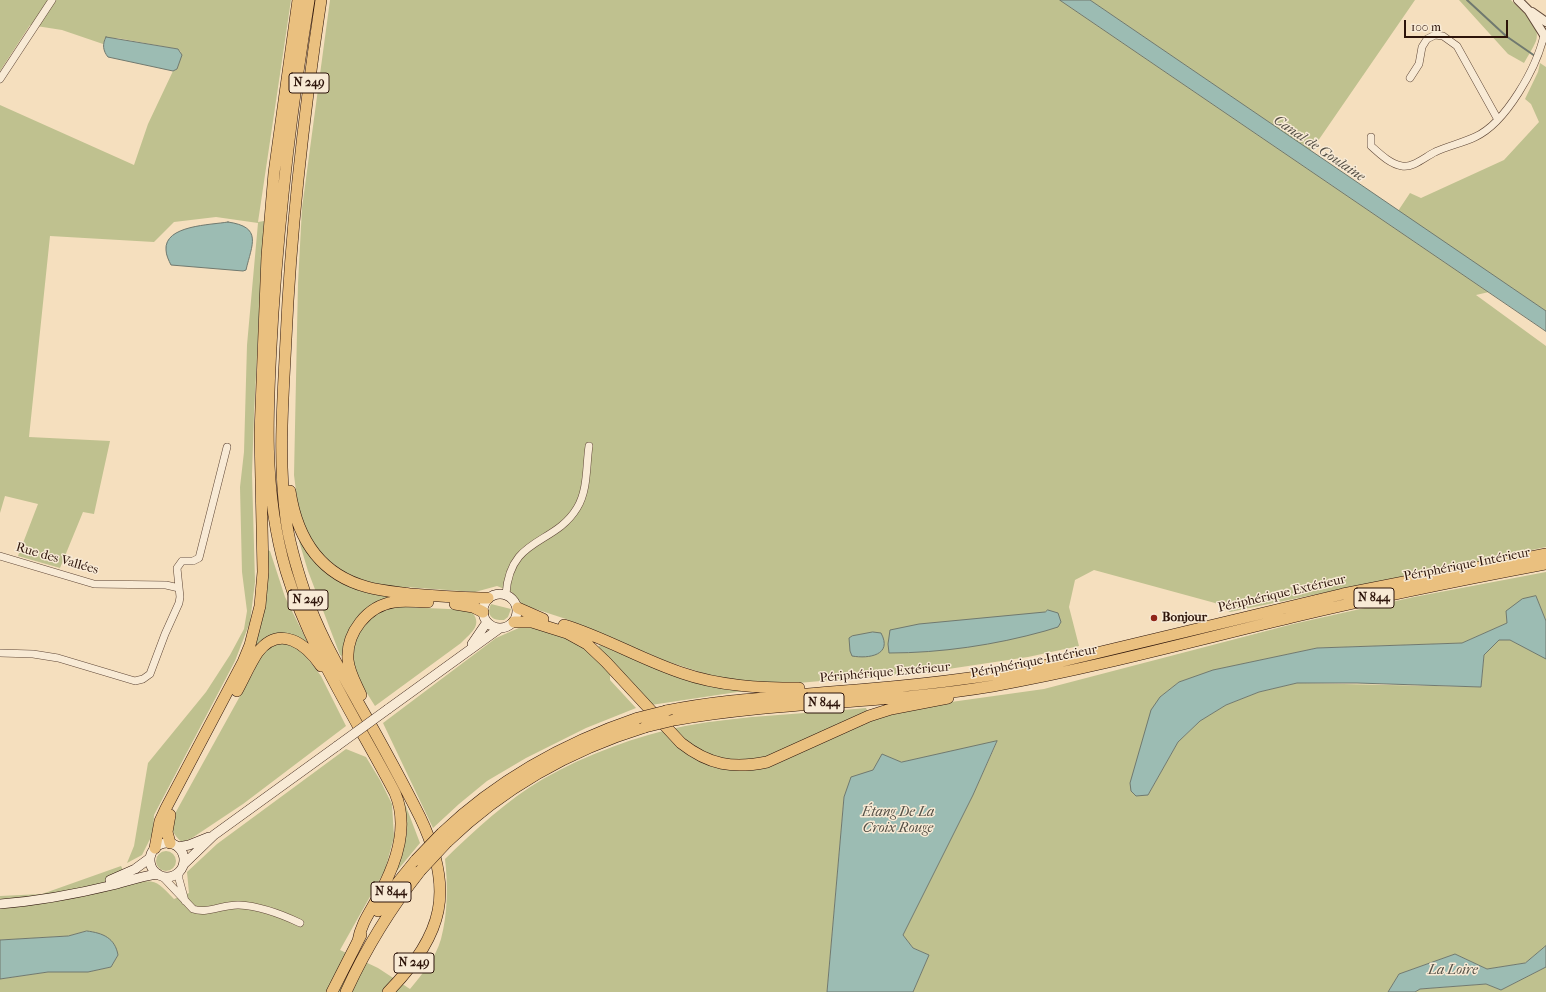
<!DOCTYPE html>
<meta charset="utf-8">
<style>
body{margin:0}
#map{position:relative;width:1546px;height:992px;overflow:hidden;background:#f5dfbe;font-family:"IM FELL French Canon",serif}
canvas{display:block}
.scale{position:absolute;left:1404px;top:20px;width:104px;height:18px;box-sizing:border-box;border:2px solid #2d140a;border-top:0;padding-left:5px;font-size:12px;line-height:14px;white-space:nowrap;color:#2d140a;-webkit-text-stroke:3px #f8ead5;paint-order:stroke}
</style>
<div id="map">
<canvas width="1546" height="992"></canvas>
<div class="scale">100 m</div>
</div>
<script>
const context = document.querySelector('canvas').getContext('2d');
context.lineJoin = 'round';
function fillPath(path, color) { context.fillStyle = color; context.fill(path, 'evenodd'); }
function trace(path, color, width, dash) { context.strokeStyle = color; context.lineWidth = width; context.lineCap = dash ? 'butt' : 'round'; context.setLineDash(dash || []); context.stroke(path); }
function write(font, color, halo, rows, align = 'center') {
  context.font = font + ' "IM FELL French Canon",serif'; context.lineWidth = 3; context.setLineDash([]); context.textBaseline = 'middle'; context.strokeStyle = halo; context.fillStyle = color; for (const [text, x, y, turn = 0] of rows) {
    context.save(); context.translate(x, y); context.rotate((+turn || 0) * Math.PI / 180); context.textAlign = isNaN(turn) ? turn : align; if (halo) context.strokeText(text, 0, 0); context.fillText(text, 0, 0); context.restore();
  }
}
const green = new Path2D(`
 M0,0H291L258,222L264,221L254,413L252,474L255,582L250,622L235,661L154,815L153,833L142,855L127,863L134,846L148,763L206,692L230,655L244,629L247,611L242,572L240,487L244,452L247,345L258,223L216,217L174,222L154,242L50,236L29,437L110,441L94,514L83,512L60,568L18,556L38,504L5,496L0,513V105L134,165L148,124L173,71L177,69L181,52L178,49L117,38L105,39L103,44L62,30L30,25L0,71Z
 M330,0H1060L1489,292L1476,295L1546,346V547L1230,612L1215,603L1094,570L1075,580L1069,607L1079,646L1028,657L935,671L798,683L749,682L709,675L666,661L566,619L523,605L512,592L497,586L475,592L406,587L405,607L470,610C484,624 472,632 461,643L375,706L356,676L352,661L340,655L308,571L299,541L307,533L298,507L294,475L298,283L302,208Z
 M1090,0H1415L1311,151Z
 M1459,0H1511C1520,10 1542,25 1536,41C1533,48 1528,56 1524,63L1508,54Z
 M1540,63L1546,67V311L1398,211L1410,193L1421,198L1504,160L1539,122L1531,104L1525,99L1538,72Z
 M267,550L270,551L285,597L307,641L302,651L321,676L346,726L243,804L192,838L182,842C173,835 171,829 172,819L255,669L254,648L266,597Z
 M1546,572V621L1536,596L1507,623L1462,643L1317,648L1214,670L1179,682L1160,697L1148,795L1178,742L1200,721L1226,705L1259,692L1297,683L1481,687L1484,655L1499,640H1510L1546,658V946L1525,963L1487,969L1455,954L1399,974L1388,992H913L929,955L913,948L903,935L973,795L997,742L901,762L882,755L873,770L844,797L827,992H0V979L48,972H88L111,967L118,955L87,931L68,936L0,940V896L42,894L121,866L130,884C155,878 157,881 174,899L189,893L187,872L217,844L346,749L366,757L380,780L392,804L394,837L385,870L340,950L378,968L410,989C422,975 436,957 441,939C448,913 448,884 445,859C475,830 507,800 543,779C587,754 636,736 685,726C744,715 806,714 866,708L871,719L908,708L1044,689L1293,624L1414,597Z
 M491,604L511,609L508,617L504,620C492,621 486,615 491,604Z
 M521,627C545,627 576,640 595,655C600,660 605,666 610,671V680L636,708L586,728L526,758L487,781L459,804L433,828L383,723L496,638Z
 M600,645C647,664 693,686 744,691L651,705L598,647Z
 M402,796L420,843L392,877L403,850L407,832Z
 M156 861a10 10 0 1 1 20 0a10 10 0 1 1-20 0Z
 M1546,967V992H1415L1420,989L1486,984L1501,990Z`);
const water = new Path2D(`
 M1060,0H1090L1546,311V331Z
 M106,37L178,49L182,55L177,69L173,71L108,57C103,51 102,44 106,37Z
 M228,222C263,227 252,244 246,270L243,271L171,265C169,261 166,255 166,250C164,225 211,225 228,222Z
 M1536,596L1546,621V659L1510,640H1499L1484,655L1481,687L1357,683H1297L1259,692L1226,705L1200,721L1178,742L1148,795L1136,796L1131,791L1130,783L1151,710L1160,697L1179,682L1213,670L1317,648L1462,643L1507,623L1506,611L1522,599Z
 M1048,610L1058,613L1061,622L1058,627L1045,631C995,645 941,653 889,653L888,644L890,630L919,624L1045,612Z
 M873,632L881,633C893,655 869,659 852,656L850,651L849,638L852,636Z
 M997,741L973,795L903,935L913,948L929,955L913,992H827L844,797L851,777L873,770L882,754L901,762Z
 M87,931C103,933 115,938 118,955L111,967L88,972H48L0,979V940L68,936Z
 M1546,946V967L1501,990L1486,984L1420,989L1415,992H1388L1399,974L1455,954L1487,969L1525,963Z`);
const stream = new Path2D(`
 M1467,0L1506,36L1535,56`);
const minor = new Path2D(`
 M1410,78L1419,64L1422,47L1427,39L1435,35L1443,36L1457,46L1497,118
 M0,79L52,0
 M1371,137V146C1380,154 1390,164 1402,166C1413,168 1425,157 1435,152C1448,146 1462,143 1475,137C1506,123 1537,67 1544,35
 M0,556L94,584L166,585L179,588
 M506,594C510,536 554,546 577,508C588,490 586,466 589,446
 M0,653L33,654L58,658L135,681L143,679L150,674L165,634L179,603L180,597L177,568L182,561H193L199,558L227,447
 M179,873V879L185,901
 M162,876L193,909C208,914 224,904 239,905C260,906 281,914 300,923`);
const tertiary = new Path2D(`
 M1518,0L1529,11L1546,38
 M1532,12L1546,22`);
const secondary = new Path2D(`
 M483 611a17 17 0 1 1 34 0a17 17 0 1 1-34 0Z
 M472,644L487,622
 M388,709L500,628
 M150 860a17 17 0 1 1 34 0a17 17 0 1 1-34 0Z
 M178,847L189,845L209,837
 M184,864L214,835L337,746
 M110,880L135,869L150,858
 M0,904C38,901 76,894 113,885C128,881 142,876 158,874`);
const trunk = new Path2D(`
 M309,0C292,103 280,208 273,312C268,398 261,487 286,571C309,648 358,722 395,793C409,826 397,861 381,891C373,908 361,922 358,941
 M321,0C304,113 291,226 286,339C283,399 278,460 286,519C289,543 297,569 305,593C318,632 339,668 359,704C380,741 401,779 420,817C455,890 444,935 388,992
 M290,491C297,537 319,574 367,587C381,591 397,592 412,594C437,596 462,598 488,598
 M455,604L473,607L483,612
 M518,608L543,619
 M514,622H532L567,633L587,644L606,662L681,743C709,765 733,769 767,762L869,716L891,709L948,698
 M564,625C604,637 642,660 682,673C719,686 760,688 799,688
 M237,691C244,678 250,664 258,652C280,624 306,644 321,666
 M361,695C356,684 349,672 348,660C346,633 367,606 394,602C405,600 417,602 428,602
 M666,711C720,700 776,697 831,692C902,687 972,680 1042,666L1343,594L1546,554
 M674,720C779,701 887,704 993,686C1094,668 1193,641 1293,617C1377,597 1461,580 1546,564
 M170,815L167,832L170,843
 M442,833C499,779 564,743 638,718
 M447,842C503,788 570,750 645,727
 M155,848L160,821L166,808L243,662L250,645L260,606L263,572L260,433L267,256L274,173L298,0
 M378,911L399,881L416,860
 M332,992L361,935
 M346,992C366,948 390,909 420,871`);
const secondaryBridge = new Path2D(`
 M337,746L388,709`);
const trunkBridge = new Path2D(`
 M638,718L666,711
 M645,727L674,720
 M416,860L442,833
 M420,871L447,842`);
const markers = [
 [1154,618,4,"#8f2418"]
];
const shields = [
 [309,83,40],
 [1374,598,40],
 [308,600,40],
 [824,703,40],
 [391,892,40],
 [414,963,40]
];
const shieldNames = [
 ["N 249",309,83],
 ["N 844",1374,598],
 ["N 249",308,600],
 ["N 844",824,703],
 ["N 844",391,892],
 ["N 249",414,963]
];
const streetNames = [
 ["Rue des Vallées",57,559,16],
 ["Périphérique Intérieur",1467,565,-11],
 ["Périphérique Extérieur",1282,594,-13],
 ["Périphérique Intérieur",1034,662,-11],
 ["Périphérique Extérieur",885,673,-5]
];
const poiNames = [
 ["Bonjour",1162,618]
];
const waterNames = [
 ["Canal de Goulaine",1319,149,34],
 ["Étang De La",898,813],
 ["Croix Rouge",898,829],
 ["La Loire",1453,971]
];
fillPath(green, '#bfc18f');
fillPath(water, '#9cbcb3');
trace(water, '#70796f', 1);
trace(stream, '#70796f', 2);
trace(minor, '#5f4737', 8);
trace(tertiary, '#5f4737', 10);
trace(secondary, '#2d140a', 10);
trace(trunk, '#2d140a', 12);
trace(minor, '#f8ead5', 7);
trace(tertiary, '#f8ead5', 8);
trace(secondary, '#f8ead5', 9);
trace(trunk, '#eac07f', 11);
trace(secondaryBridge, '#2d140a', 10, []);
trace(trunkBridge, '#2d140a', 12, []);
trace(secondaryBridge, '#f8ead5', 9);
trace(trunkBridge, '#eac07f', 11);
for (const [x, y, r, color] of markers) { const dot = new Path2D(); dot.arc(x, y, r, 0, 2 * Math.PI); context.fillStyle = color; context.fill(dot); trace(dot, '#f8ead5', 1.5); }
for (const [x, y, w] of shields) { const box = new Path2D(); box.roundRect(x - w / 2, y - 10, w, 20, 3); context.fillStyle = '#f8ead5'; context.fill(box); trace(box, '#2d140a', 1); }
write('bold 12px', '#2d140a', null, shieldNames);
write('13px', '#2d140a', '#f8ead5', streetNames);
write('bold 13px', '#2d140a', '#f8ead5', poiNames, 'left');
write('italic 14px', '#544f45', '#f8ead5', waterNames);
</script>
